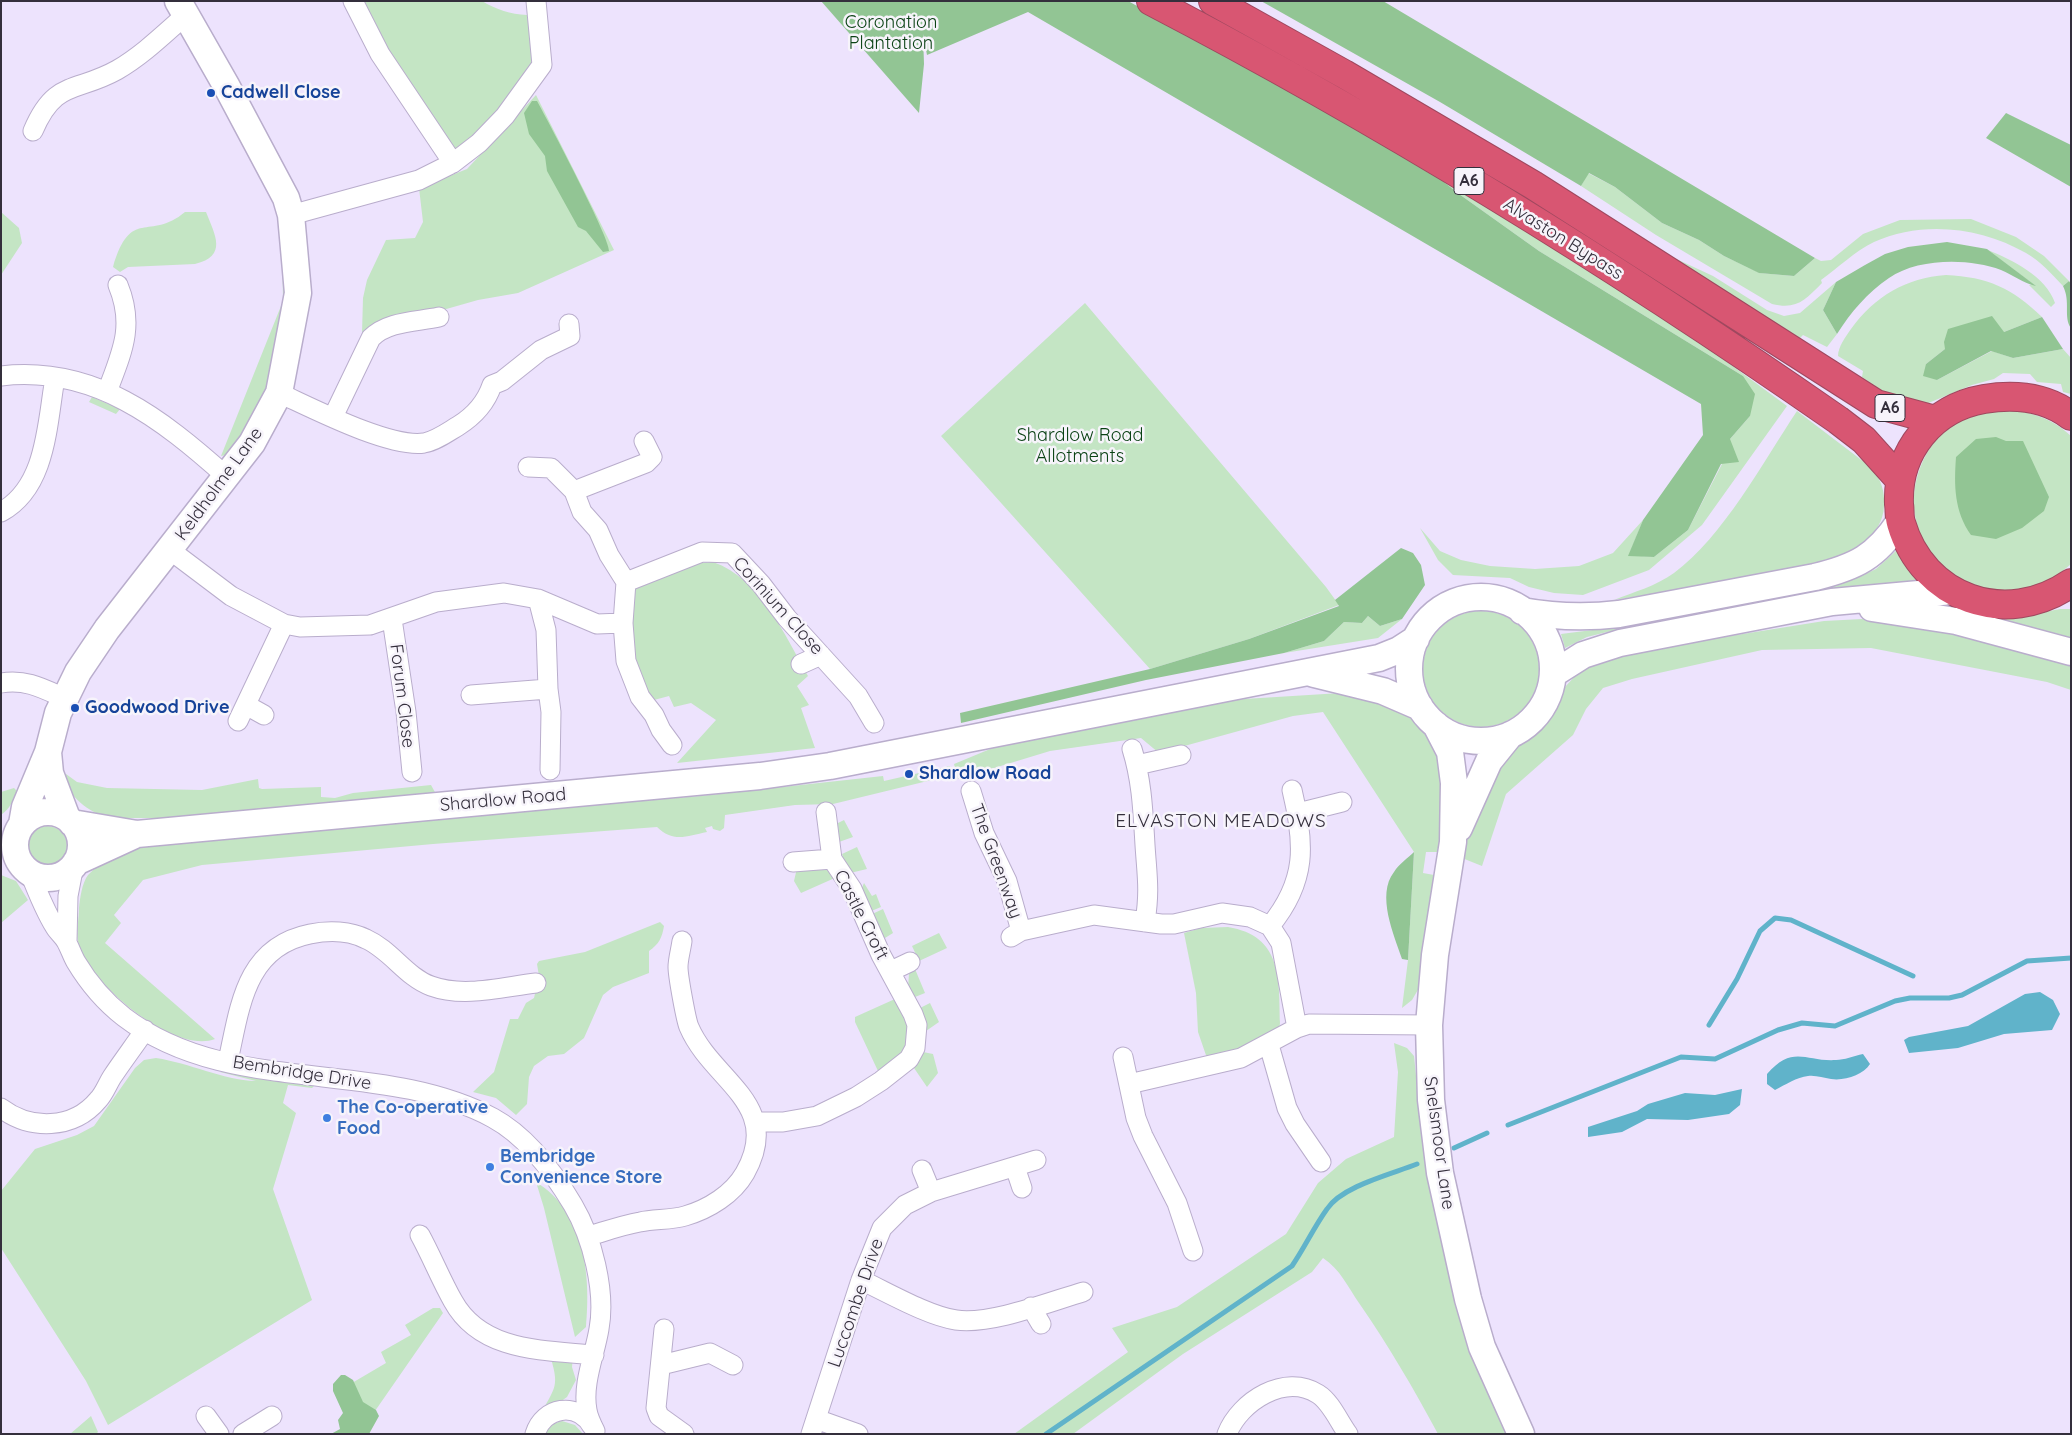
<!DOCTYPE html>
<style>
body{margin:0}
#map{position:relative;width:2072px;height:1435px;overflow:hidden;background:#ede3fd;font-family:Quicksand,sans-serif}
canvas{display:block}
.frame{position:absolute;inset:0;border:2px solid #342f3c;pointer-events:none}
</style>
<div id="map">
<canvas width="2072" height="1435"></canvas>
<div class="frame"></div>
</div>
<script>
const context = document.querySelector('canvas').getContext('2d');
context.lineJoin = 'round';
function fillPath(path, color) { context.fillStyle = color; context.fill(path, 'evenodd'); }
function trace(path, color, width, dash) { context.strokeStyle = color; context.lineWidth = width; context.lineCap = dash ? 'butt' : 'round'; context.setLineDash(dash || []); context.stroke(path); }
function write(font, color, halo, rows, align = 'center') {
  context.font = font + ' Quicksand,sans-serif'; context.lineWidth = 5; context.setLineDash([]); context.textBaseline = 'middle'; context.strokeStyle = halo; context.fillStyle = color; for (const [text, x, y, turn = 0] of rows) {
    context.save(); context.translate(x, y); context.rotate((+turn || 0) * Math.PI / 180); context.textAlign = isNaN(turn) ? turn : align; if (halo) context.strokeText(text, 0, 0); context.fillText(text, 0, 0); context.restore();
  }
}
const green = new Path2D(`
 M355,1H482C497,10 510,14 527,15C529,32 535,52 530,69C526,88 477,133 462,149L453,151Z
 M536,95L614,250L518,293L478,300L362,333L363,298L367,280L386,240L415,238L423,222L419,188L467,169Z
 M1410,155L1666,317L1787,406L1702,525L1649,570L1583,595L1554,593L1529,587L1510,578L1453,575L1438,560L1420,528L1440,551L1461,560L1490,566L1535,569L1579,566L1613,553L1643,520L1629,555L1654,557L1688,530L1722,464L1730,439L1750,416L1743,376L1539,251L1459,194Z
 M1588,173L1615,187L1662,223L1699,240L1724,256L1760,273L1794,276L1815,258L1821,261L1831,260L1863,234L1900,220L1971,219L2016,237L2044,256L2069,281L2063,286C2052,274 2040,261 2026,253C1981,227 1922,220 1874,242C1855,251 1838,268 1821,280L1822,283C1805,300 1797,310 1772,304L1656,235L1581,186Z
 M1,212L19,228L22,243L1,275Z
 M185,212H206C215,235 228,256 195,264L128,267L120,272L113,267C131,206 149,242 185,212Z
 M282,243L287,277L275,376L231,454L221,456L283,301Z
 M1988,250C2012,260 2046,276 2055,303L2051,307L2029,285H2034Z
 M1670,256L1713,276L1767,310L1784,316L1800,313L1836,282L1823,310L1837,334L1827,347L1803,335L1800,338Z
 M1946,275C1988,277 2012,288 2042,317L2004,332L1945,349L1926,364L1937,380L1992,351L2013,358L2063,349L2071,358V394L2063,392L2061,384L2037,382L2030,374L2003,373L1994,379L1972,385L1926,404L1884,392L1862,377L1863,371L1838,356C1838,347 1846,336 1851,329C1875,296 1906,278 1946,275Z
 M1085,303L1326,587L1339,605L1249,639L1150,669L941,436Z
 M92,397L120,409L116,414L89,402Z
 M2011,409C2035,414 2053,419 2071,436V564C1992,637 1874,548 1927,453C1937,436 1955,420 1974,415C1986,411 1999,410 2011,409Z
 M1797,411L1872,468C1881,480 1885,491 1884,506C1882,565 1766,574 1723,582C1687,588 1651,594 1614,600C1634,592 1656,586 1674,573C1723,537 1763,462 1797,411Z
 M1897,550L1916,580L1845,589L1607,632L1587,637L1565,648L1561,634L1624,626L1822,588L1859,577L1876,569Z
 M713,562C761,579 784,634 808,676L797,686L809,705L801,708L815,748L677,763L716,720L691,703L674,707L669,696L654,700L637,680L631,631L632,588L698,563Z
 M2060,609H2071V645L1991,618L2023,616Z
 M1423 669a58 58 0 1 1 116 0a58 58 0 1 1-116 0Z
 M1368,616L1380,626L1402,619L1378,638L1284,653L1324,641L1344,622L1362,623Z
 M1862,619L1908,623L2071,661V690L2047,682L1871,648L1762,650L1632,679L1603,688L1586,709L1573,735L1506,794L1482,866L1457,856L1469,813L1513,746L1542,727L1565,687L1576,675L1595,663L1618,655L1655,648L1824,621Z
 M1341,693L1361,696L1413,716L1426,730L1443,762L1444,821L1437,852H1426L1423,873L1434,875L1419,988L1412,1000L1402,1008L1408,960L1414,852L1323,712L1293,716L1159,753L1141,738L1050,751L958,779L954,764L995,747L996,743L1228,700Z
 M950,766L954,779L940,778L833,804L795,805L725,815L724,828L720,831L713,829L712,826L705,828L707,832C687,836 673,843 657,827L433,844L202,865L143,880L114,915L121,923L105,943L215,1039C174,1055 87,982 78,942C76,932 79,918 79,908C80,898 82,883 88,875C111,851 145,846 175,840L700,796L883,776L884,781Z
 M66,774L77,782L107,788L202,790L258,779L259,788L262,789L321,787V797L335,798L353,793L431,785L436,794L184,818H112C90,814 74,800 64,782Z
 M14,788L17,791C13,800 10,809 1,815V792Z
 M844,820L853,837L839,842L838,823Z
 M27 846a20 20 0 1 1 40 0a20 20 0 1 1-40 0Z
 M857,847L867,869L850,873L846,868L842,854Z
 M797,868H824L837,877L801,893L794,881Z
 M1,875L16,881L28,900L1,923Z
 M864,883L872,896L876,894L881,907L869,912L861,890Z
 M883,909L893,933L885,938L877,930L870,915Z
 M660,922L664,926C662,938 659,944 649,951V973L613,987L603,995L584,1038L564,1054L548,1056L534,1066L529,1077L527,1104L516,1115L496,1098L473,1092L494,1072L510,1019H518L526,1003L534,998L539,976L537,964L539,961L585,952Z
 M1228,927C1282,936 1279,978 1280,1023L1279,1029L1252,1046L1208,1061L1198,1032L1196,993L1184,933L1201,928Z
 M939,933L947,948L919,961L912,946Z
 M915,969L925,993L915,997L908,988L909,974Z
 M895,999C908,1022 918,1041 894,1060C889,1064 884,1070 878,1071L855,1022V1017Z
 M930,1003L939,1022L926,1031L920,1008Z
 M1394,1043L1407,1048L1414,1056L1422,1132L1512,1434H1438C1414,1389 1388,1345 1359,1303C1348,1287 1340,1269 1323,1258L1312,1272L1183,1354L1073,1434H1014L1128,1352L1112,1328L1177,1307L1286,1234L1318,1183L1346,1159L1394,1137L1398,1072Z
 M923,1052L933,1054L938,1073L927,1087L914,1068Z
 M156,1058C190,1063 222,1080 256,1081L220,1072L224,1070L263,1079L315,1085L312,1088L288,1085L283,1103L296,1113L273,1189L312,1300L108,1425L86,1381L1,1248V1191L35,1149L77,1135L94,1126L135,1068L144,1060Z
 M536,1182C585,1212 591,1275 586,1327L575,1337L544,1208Z
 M433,1308H440L443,1313L375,1411L362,1403L352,1383L386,1363L381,1352L411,1335L405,1325Z
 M549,1352L573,1356L572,1367L576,1380L567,1397L539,1417C556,1385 560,1388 549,1352Z
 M91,1416L98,1432L96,1434H70Z
 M562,1421L575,1425L583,1434H544L553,1424Z`);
const forest = new Path2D(`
 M821,1H1128L1410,155L1459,194L1539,251L1743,376L1755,394L1750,416L1730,439L1739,462L1721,464L1688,530L1654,557L1628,556L1643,520L1703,435L1701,404L1028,12L927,55L923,34L924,64L919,113Z
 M1261,1H1383L1815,258L1794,276L1759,273L1724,256L1699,240L1662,223L1615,187L1589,173L1581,186L1440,102Z
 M532,101H537C547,119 611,240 609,251L603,252L586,231L578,227L547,171L545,156L529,134L524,113Z
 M2006,113L2071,145V187L1986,138Z
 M1947,242L1987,249L2036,286C2023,283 2013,275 2001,270C1969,258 1918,258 1889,278C1867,293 1851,312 1837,334L1823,310L1836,282L1865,265L1885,254L1908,247Z
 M2069,281L2071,284V328C2063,317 2071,302 2063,286Z
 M1992,316L2004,332L2042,317L2063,349L2013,358L1991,351L1937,380L1923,376L1926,364L1945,349L1944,342L1948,329Z
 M1996,437L2006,441H2023L2049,497L2044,511L2022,528L1996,539L1971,535C1954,511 1954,485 1956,457L1976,439Z
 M1401,548L1413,553L1421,565L1425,585L1402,619L1380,626L1368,616L1362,623L1344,622L1324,641L1284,653L1146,680L961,723L960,713L1150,669L1249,639L1339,606L1335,600Z
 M1414,852L1408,960L1402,959C1394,935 1376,895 1394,872C1399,864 1408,858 1414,852Z
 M341,1375H345L353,1380L363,1402L376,1410L379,1416L369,1434H331L340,1429L338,1420L343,1413L333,1391V1384Z`);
const water = new Path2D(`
 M2040,992L2053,1000L2060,1014L2052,1030L2004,1034L1958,1048L1909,1053L1904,1040L1909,1037L1968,1026L2025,994Z
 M1863,1054L1870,1064C1863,1075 1845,1081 1831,1079C1823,1078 1816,1075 1808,1076C1797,1077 1785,1085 1775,1090L1767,1084V1074C1793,1044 1806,1062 1836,1060C1844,1060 1854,1056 1863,1054Z
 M1742,1089L1740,1105L1729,1114L1688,1120L1647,1119L1622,1132L1588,1137V1127L1637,1111L1648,1104L1685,1093L1715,1095Z`);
const stream = new Path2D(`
 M1709,1025L1737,979L1760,931L1775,918L1791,920L1913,976
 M1508,1125L1681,1057L1715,1059L1778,1030L1802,1023L1835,1026L1895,1001L1910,998H1949L1962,995L2027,961L2071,958
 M1454,1148L1487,1133
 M1046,1434L1292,1266C1305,1247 1314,1227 1327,1209C1342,1186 1392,1174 1417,1164`);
const street = new Path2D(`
 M353,1L380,54L453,163
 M33,131C55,79 76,93 117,70C143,55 164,34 187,14
 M291,215L419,180L453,163L479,143L505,116L542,65L536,1
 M1,376C94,365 162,419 227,477
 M107,392C122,352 135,326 118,285
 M279,393C312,408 389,448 424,443C436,441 448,432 458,426C474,416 486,403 492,385L502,381L541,350L570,336L569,324
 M333,417L371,338C388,321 416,322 439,317
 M528,467L551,468L574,491
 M1,512C47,487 47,423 55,378
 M170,550L231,596L284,624L300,627L370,625L436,602L504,593L538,599L597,624L623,623L626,582L609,555L598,530L582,512L574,491L646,463L652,457L644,441
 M626,582L702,552L732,553L761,584L787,618L858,696L874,723
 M538,599L546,630L548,689L551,712L550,770
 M392,619L406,712L412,772
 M623,623L626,661L640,697L654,715L661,730L672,745
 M801,664L821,655
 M1,683C26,679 42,688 64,698
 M471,695L548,689
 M246,705L264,715
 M238,721L284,624
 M1132,749C1142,781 1143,812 1145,845C1147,876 1150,890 1145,922
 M1137,765L1181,755
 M971,791L984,833L1007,881L1021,931
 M1298,813L1342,802
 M793,862L832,859
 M30,873C37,891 45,911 55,927C58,932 63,936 66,941C70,948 72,955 76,962C88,982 106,1003 124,1017C230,1098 379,1057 493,1118C526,1136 554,1173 573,1205C592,1237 606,1291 599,1329C595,1354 582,1384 587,1410C588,1417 592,1425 595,1431
 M1270,926C1307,881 1305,844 1292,790
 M1011,937L1021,931L1094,915L1161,924H1174L1222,913L1250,917L1270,926L1281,943L1297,1028
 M67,942L68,896L74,865
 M891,971L910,962
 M1269,1045L1287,1108L1295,1124L1321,1162
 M1123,1057L1136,1118L1143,1136L1177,1203L1193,1251
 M228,1061C240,1007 245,947 310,934C329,930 350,931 366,939C391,950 406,977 431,986C464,998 502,987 536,983
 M1129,1084L1241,1058L1297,1028L1309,1024L1429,1025
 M1,1108C30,1130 73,1130 98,1100C104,1094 107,1085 112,1077C122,1062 134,1046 145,1030
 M756,1122H783L817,1116L856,1097L881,1081L909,1059L915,1048L917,1025L913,1014L881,955L852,889L832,859L826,812
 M1015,1167L1022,1188
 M922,1170L931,1192
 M420,1235C432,1257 441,1280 453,1301C481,1352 543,1350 594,1355
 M589,1236C606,1231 623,1225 640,1222C655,1219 671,1220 685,1216C709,1209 733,1194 745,1173C784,1104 712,1081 689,1027C686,1020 678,976 678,967C678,959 681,949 682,941
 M861,1280C887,1292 928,1316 956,1320C991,1325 1049,1302 1083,1292
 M1031,1307L1041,1324
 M664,1329L656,1408L659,1416L684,1434
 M661,1365L710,1353L733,1365
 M206,1416L219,1434
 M816,1419L858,1434
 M243,1434L272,1416
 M535,1434C543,1407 577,1401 592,1426
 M811,1434L861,1280L882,1228L905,1205L931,1192L1036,1160
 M1227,1434C1240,1401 1285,1373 1318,1394C1331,1402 1339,1422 1348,1434`);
const secondary = new Path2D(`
 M1409 669a72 72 0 1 1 144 0a72 72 0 1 1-144 0Z
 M1872,608L1956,621L2071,652
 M1522,611C1555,617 1585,618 1619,614L1815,577C1856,567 1876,557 1900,521
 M1314,674L1383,691L1420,707
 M1553,674L1583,655L1620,643L1832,602L1952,591
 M1436,725L1450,752L1454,783L1453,842L1435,955L1429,1025L1431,1100L1440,1173L1468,1299L1482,1347L1521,1434
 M48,752L50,773L67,818
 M15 845a33 33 0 1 1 66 0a33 33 0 1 1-66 0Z
 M72,823L137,834
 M22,824L25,807L48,752L58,713L78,672L107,629L252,443L279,393L298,293L291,215L286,198L227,87L178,1
 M1459,828L1489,761L1510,735
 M76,862L137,834L760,776L830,766L1379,658L1399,650L1416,639`);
const highway = new Path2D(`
 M1151,1C1389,125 1618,267 1838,420L1864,440L1900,480
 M1213,1L1344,74L1533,185L1876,404L1935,420
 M2071,416C2046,397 2014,394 1984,399C1932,408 1897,451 1899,504C1900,510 1899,517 1901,523C1923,599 2006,628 2071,583`);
const markers = [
 [211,93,5,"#1a4fb4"],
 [75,708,5,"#1a4fb4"],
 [909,774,5,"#1a4fb4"],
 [327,1118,5,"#3f7fe0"],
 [490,1167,5,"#3f7fe0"]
];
const shields = [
 [1469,181,30],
 [1890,408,30]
];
const shieldNames = [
 ["A6",1469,181],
 ["A6",1890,408]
];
const parkNames = [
 ["Coronation",891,23],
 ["Plantation",891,44],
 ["Shardlow Road",1080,436],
 ["Allotments",1080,457]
];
const transitNames = [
 ["Cadwell Close",221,93],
 ["Goodwood Drive",85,708],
 ["Shardlow Road",919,774]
];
const streetNames = [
 ["Alvaston Bypass",1563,239,32],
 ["Keldholme Lane",219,484,-54],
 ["Corinium Close",778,606,48],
 ["Forum Close",402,696,83],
 ["Shardlow Road",503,800,-5],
 ["The Greenway",996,861,70],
 ["Castle Croft",861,915,63],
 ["Bembridge Drive",302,1073,9],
 ["Snelsmoor Lane",1439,1143,82],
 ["Luccombe Drive",856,1303,-71]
];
const shopNames = [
 ["The Co-operative",337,1108],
 ["Food",337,1129],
 ["Bembridge",500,1157],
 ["Convenience Store",500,1178]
];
const neighbourhoodNames = [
 ["ELVASTON MEADOWS",1221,821]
];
fillPath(green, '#c4e5c4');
fillPath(forest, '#92c594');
fillPath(water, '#60b3ca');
trace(stream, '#60b3ca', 5);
trace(street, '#b9adcc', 21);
trace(secondary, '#b9adcc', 29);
trace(highway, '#9f485f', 30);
trace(street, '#fff', 19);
trace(secondary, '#fff', 26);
trace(highway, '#d85672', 28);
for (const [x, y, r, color] of markers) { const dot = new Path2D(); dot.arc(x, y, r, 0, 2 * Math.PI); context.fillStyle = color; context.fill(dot); trace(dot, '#f7f4fb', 2); }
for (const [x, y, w] of shields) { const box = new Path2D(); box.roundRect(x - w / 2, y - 13.5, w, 27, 4); context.fillStyle = '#f7f4fb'; context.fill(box); trace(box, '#342f3c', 1); }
write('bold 16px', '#342f3c', null, shieldNames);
write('18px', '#0a4214', '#f7f4fb', parkNames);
write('bold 18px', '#164399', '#f7f4fb', transitNames, 'left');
write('18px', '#342f3c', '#f7f4fb', streetNames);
write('bold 18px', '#366cbe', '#f7f4fb', shopNames, 'left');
context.letterSpacing = '1px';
write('19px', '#342f3c', '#f7f4fb', neighbourhoodNames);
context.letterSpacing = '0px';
</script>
